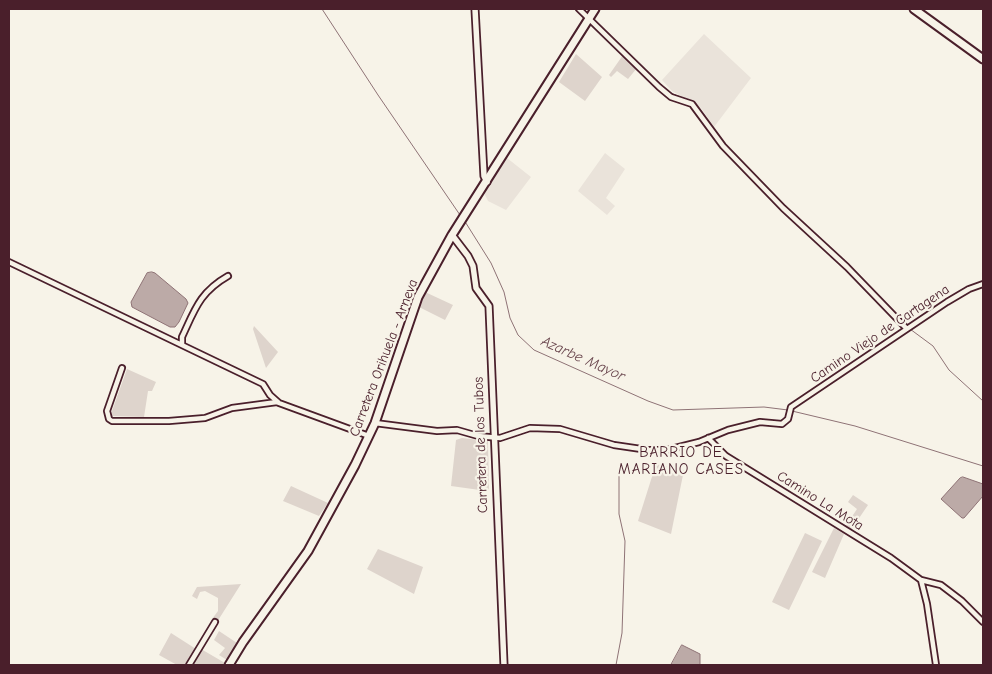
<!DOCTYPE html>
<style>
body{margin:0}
#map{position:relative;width:992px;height:674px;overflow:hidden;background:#f7f3e8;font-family:"Comic Neue",sans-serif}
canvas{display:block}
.frame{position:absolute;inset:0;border:10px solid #4a1f2b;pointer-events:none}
</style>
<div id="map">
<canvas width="992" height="674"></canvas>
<div class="frame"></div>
</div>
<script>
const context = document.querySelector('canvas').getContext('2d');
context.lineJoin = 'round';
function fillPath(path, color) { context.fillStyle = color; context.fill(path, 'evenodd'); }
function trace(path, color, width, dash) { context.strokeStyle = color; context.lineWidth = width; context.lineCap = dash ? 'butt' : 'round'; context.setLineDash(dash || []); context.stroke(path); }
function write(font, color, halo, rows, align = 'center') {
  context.font = font + ' "Comic Neue",sans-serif'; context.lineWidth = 4.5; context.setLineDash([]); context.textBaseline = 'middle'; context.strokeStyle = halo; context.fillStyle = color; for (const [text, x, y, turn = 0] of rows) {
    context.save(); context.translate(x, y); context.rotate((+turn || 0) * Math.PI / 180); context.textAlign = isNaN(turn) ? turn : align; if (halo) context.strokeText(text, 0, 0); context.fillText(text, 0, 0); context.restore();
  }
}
const built = new Path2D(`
 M704,34L751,78L714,127L701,108L672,91L662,80Z
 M605,153L625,169L606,198L615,206L607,215L578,191Z
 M507,158L531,177L506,210L488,201L484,193Z`);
const green = new Path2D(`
 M576,54L602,77L585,101L559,82Z
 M623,55L637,68L628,79L617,71L611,77L609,75Z
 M425,292L453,305L445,320L419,307Z
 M254,326L278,352L266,368L253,329Z
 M127,369L156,382L152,391H148L144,417L112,416V411Z
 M462,438L488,441L489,489L487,491L451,486L456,440Z
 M656,464L684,470L671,534L638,521Z
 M291,486L328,503L319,516L283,501Z
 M853,495L868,505L851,530L845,527L857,509L848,502Z
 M834,528L844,534L825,578L812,572Z
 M805,533L822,541L789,610L772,602Z
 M378,549L423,567L414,594L367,569Z
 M241,584L217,622L212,619L218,611V598L205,591L200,592L197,599L192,596L197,587Z
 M219,631L237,643L227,660L219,655L225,648L214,640Z
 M171,633L196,649L186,665H177L159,655Z
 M201,649L225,663L223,665H192Z`);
const water = new Path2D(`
 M152,272L155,273L186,299L188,303L179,322L175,327H170L132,307L131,302L147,273Z
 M963,477L983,484V496L964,518H962L941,499L960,478Z
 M682,645L700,654V665H671Z`);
const stream = new Path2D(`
 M322,9L378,95L460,215
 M582,9L588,14
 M593,19L659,84
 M668,92L693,102L727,147
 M464,220L491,263L504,292L510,318L518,335L534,350L648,401L673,410L764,407L788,410
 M910,329L933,346L949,370L983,401
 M792,411L855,426L983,466
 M616,665L622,633L625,541L619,514V466`);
const minor = new Path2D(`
 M579,9L659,87L671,97L692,104L723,146L783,208L847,267L906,328
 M9,262L263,384L270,395L279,403L369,436
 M182,344V337C195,309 200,292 228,276
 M122,368L107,411L109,419L112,421H169L205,418L232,408L277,402
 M375,423L437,431L457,430L478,436L500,438L530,428L560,429L614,445L648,450H667L699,442L728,430L760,422L782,424L788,419L791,407L947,302L969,289L983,284
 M708,438L726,456L891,558L921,580L941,585L962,601L983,622
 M921,580L927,604L936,665
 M189,665L215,622`);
const tertiary = new Path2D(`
 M475,9L484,176L487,182
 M452,235L468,256L473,266L476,288L489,306L504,665`);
const secondary = new Path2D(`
 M914,9L983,59
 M229,665L243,642L308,551L355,465L375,423L418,297L452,235L595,9`);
const streetNames = [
 ["Camino Viejo de Cartagena",880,334,-34],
 ["Carretera Orihuela - Arneva",384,358,-69],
 ["Carretera de los Tubos",481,445,-92],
 ["Camino La Mota",820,501,32]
];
const waterNames = [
 ["Azarbe Mayor",583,359,24]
];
const neighbourhoodNames = [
 ["BARRIO DE",681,453],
 ["MARIANO CASES",681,470]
];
fillPath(built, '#eae3da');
fillPath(green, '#ded4cc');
fillPath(water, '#bcaaa7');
trace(water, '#8e7275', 1);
trace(stream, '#8e7275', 1);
trace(minor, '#4a1f2b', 8);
trace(tertiary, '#4a1f2b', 9);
trace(secondary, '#4a1f2b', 11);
trace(minor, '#f7f3e8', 4.5);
trace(tertiary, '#f7f3e8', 5.5);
trace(secondary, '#f7f3e8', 7);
write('14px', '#4a1f2b', '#f7f3e8', streetNames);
write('italic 15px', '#6c4950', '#f7f3e8', waterNames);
context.letterSpacing = '1px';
write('15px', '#4a1f2b', '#f7f3e8', neighbourhoodNames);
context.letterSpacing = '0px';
</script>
